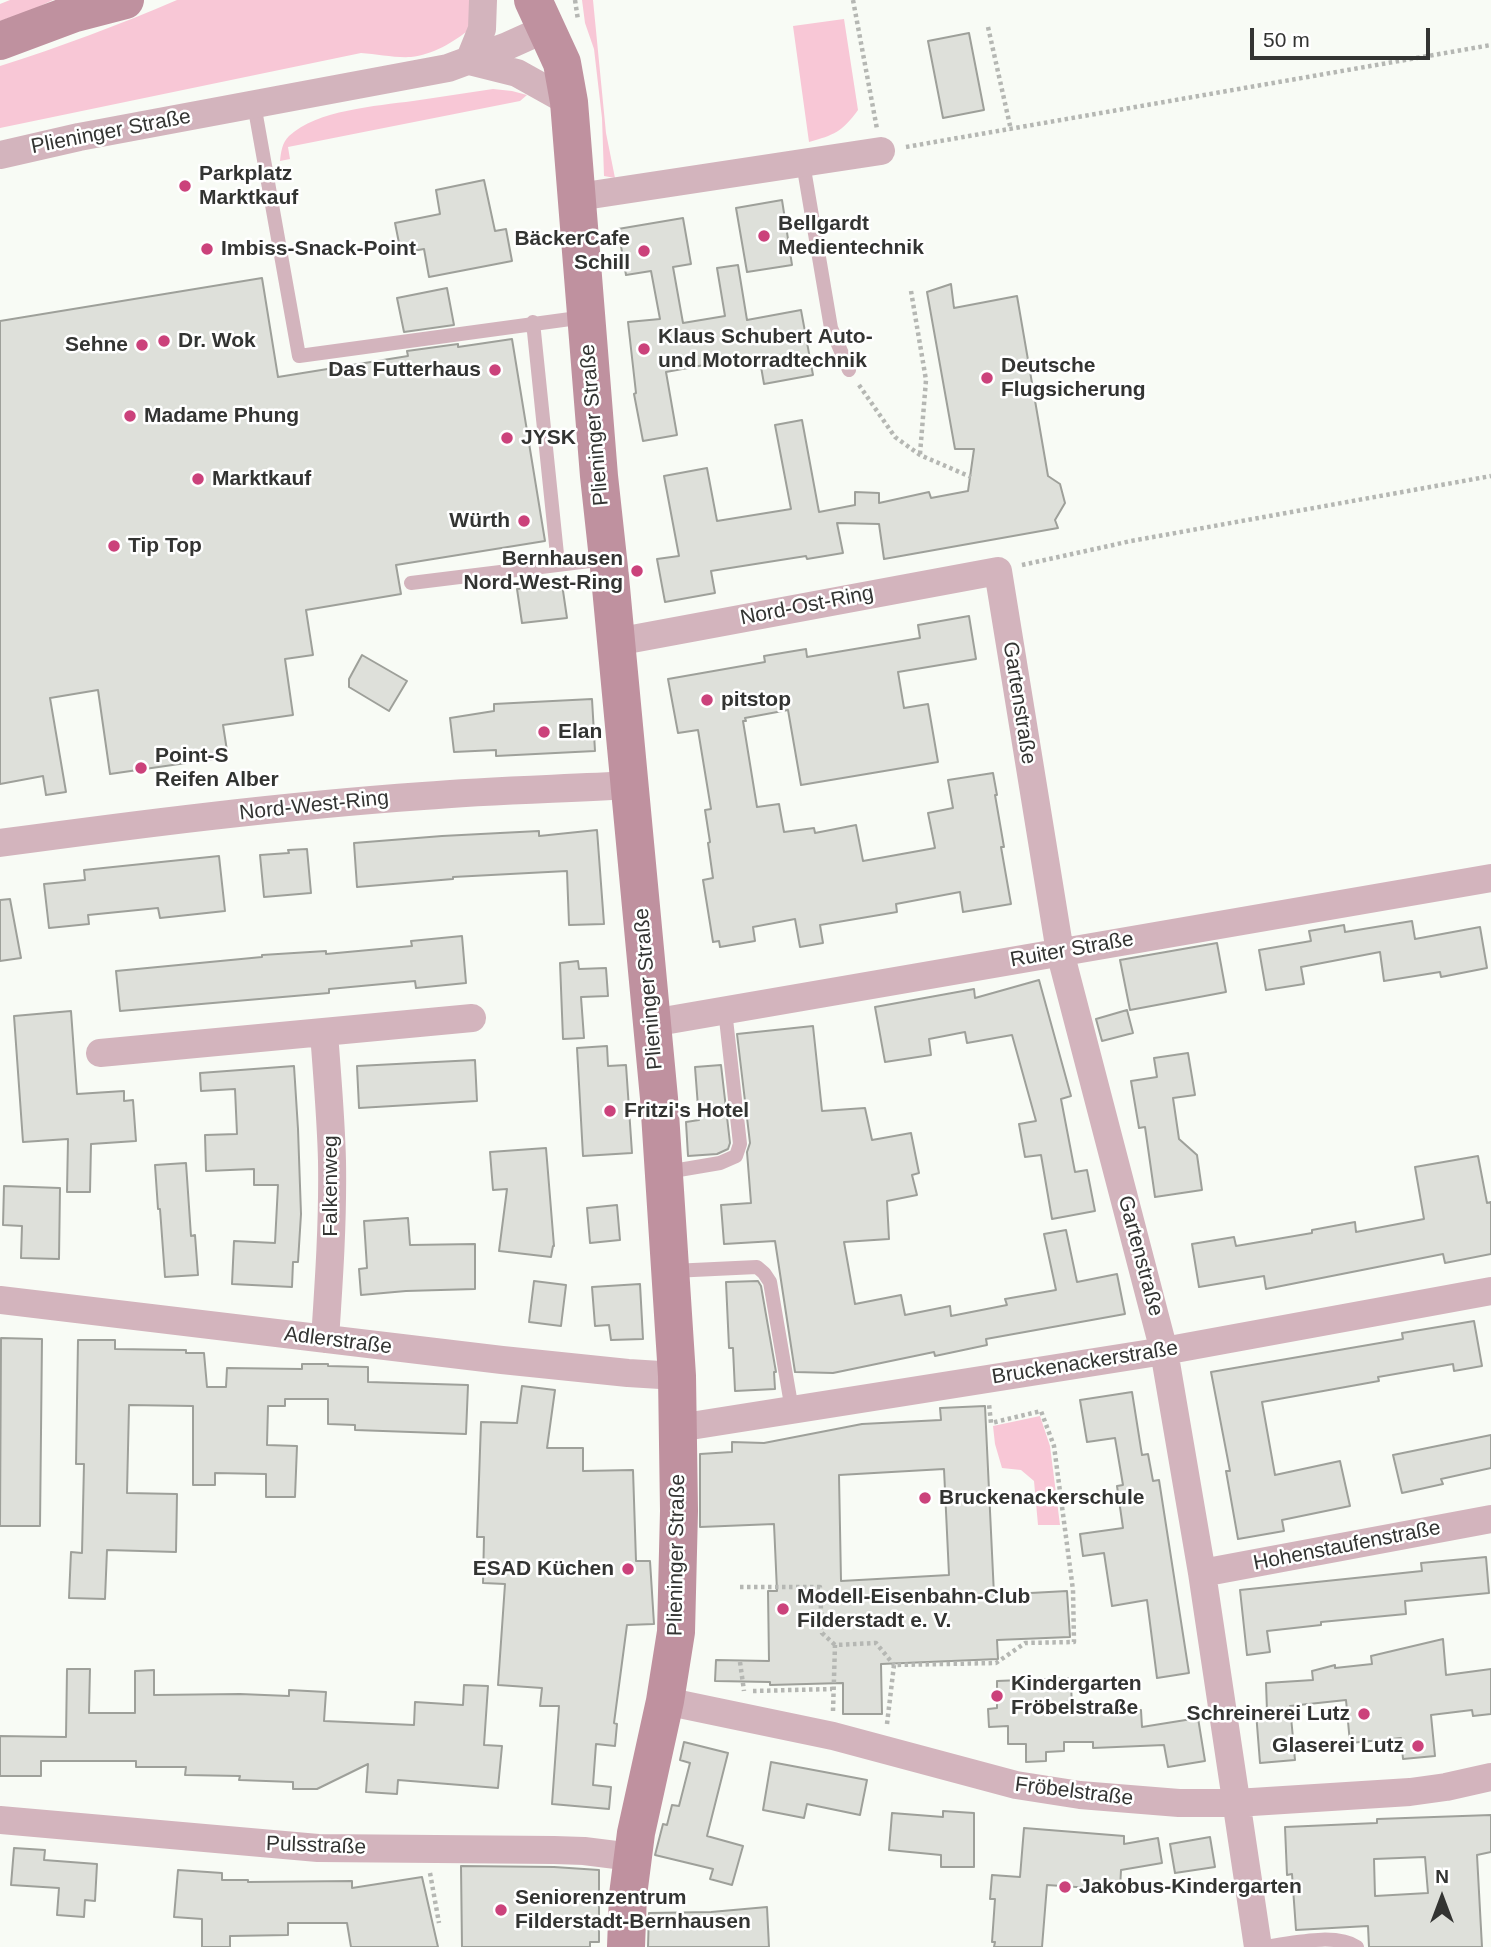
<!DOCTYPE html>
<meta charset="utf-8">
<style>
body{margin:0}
#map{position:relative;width:1491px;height:1947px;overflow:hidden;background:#f8fbf5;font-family:Helvetica,sans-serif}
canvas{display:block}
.north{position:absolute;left:1407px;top:1863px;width:70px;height:70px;-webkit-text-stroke:5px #fff;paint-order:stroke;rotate:0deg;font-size:19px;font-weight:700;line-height:28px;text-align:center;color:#333432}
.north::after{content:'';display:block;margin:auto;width:24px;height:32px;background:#333432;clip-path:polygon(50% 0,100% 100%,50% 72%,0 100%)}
.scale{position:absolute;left:1250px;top:28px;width:180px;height:32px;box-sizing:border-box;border:4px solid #333432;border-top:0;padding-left:9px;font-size:21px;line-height:24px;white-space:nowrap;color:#333432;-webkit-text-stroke:5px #fff;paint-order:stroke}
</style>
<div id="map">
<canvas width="1491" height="1947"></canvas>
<div class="north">N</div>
<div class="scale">50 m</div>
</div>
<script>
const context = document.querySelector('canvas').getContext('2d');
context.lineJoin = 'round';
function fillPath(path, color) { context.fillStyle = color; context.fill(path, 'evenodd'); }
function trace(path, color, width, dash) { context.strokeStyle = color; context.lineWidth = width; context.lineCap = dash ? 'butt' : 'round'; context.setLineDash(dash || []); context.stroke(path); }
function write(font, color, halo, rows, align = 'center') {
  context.font = font + ' Helvetica,sans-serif'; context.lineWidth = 5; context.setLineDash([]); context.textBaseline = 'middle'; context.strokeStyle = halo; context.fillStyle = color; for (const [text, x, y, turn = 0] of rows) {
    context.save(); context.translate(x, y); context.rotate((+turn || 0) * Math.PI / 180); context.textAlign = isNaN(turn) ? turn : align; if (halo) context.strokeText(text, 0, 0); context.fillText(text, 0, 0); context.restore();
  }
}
const green = new Path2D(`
 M10,0H53L34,9L0,21V4Z
 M177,0H472L470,29C454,42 432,55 411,57C395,58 377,54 361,53L0,128V66C60,47 119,25 177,0Z
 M582,0H593L606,133L615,178L604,176L602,118L594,49L585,23Z
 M844,19L858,110C842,132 834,135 809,142L793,26Z
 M493,89L512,91L527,95L520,101L288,147L290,159L280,161C281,152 282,143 289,136C317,110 376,106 413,101C440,97 466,93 493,89Z
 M1040,1416L1050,1446L1060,1525H1038L1034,1481L1021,1470L1002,1468L995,1444L993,1426Z`);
const building = new Path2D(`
 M969,33L984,110L943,118L928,41Z
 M484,180L495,231L506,229L512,261L429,277L424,249L401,253L395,223L440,214L436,190Z
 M782,200L792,265L747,272L736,208Z
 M683,218L691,264L673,267L683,323L725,316L717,268L738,265L747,320L801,310L813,375L764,384L759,355L666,372L677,435L643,441L634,394L636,393L628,322L660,319L651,271L626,275L618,229Z
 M262,278L278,377L408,356L407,351L458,344V347L512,339L545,541L396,565L401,594L306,610L313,655L285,659L293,715L223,725L228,757L110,774L98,690L50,698L66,792L46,795L43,776L0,784V321Z
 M951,284L954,308L1017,296L1048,476L1060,484L1065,503L1055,520L1058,528L884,559L879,524L837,523L843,553L807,559L806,556L711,571L715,593L665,602L657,559L679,556L664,476L707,468L717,521L791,509L775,425L802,420L819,512L855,505V492L879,493V503L929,492L931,498L968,491L974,449H955L927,292Z
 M447,288L454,325L404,332L397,298Z
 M562,584L567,618L522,623L517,589Z
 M969,616L976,659L898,672L904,708L928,704L938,762L801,785L788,710L745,718L746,721H743L757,807L779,804L784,832L814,828L815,833L856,825L863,861L935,848L928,813L953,808L948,780L993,773L997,795H995L1004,847H1001L1011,904L963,912L960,892L896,904L897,912L820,925L823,943L800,947L795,919L753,927L755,941L720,947L719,941L713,942L703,880L713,878L708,843L710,842L705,810L711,809L698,730L678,733L668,679L765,662L764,656L806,649L807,657L920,638L918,625Z
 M362,655L407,681L389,711L349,687V679Z
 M592,699L595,751L496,756V750L454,752L450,718L494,711V704Z
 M597,830L604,924L569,925L567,871L453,877V879L357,887L354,843L442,836L539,831V836Z
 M307,849L311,893L264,897L260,855L289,853L288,850Z
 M219,856L225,911L160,918L158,908L88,915L89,924L49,928L44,884L85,880L84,870Z
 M10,899L21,958L0,961V900Z
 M1412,921L1415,939L1480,927L1487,968L1441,977L1440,972L1384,981L1380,952L1301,967L1304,984L1266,990L1259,950L1311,941L1309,931L1344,925L1345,932Z
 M462,936L466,983L416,988L415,981L329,989V993L120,1011L116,971L262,957V955L326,951V954L412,946L411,941Z
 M1217,943L1226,992L1130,1010L1120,960Z
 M578,961L579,969L606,968L608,996L581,997L584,1038L563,1039L560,963Z
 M1039,980L1071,1096L1061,1099L1075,1172L1087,1170L1095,1211L1052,1219L1041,1155L1025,1157L1019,1124L1036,1121L1012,1035L967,1043L965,1032L929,1039L931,1055L885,1062L875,1007L974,989L975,998Z
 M1127,1010L1133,1033L1102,1041L1096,1019Z
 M71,1011L77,1094L124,1091V1101L133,1100L136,1141L91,1144L90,1192H67L68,1139L23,1142L14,1016Z
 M813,1026L822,1111L865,1108L872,1140L911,1133L919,1173L912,1175L917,1195L887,1201L889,1239L844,1242L855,1304L901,1295L905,1315L950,1306L951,1316L1007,1305L1005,1299L1056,1290L1044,1234L1066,1230L1077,1282L1117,1274L1125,1314L986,1339L987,1345L935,1356L934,1352L833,1373L795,1372L775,1241L724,1244L721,1205L751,1203L747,1152L750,1143L737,1034Z
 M607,1046L608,1066L626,1065L632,1153L583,1156L577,1048Z
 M1188,1053L1195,1095L1173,1098L1179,1139L1197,1155L1202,1190L1155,1197L1145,1127L1139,1128L1131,1081L1157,1077L1154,1058Z
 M475,1060L477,1101L359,1108L357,1066Z
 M721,1065L730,1143L728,1149L717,1154L688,1156L686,1122L699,1120L695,1067Z
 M294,1066L298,1129L301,1214L298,1262H293L292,1287L232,1284L234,1241L275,1243L278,1185H254V1169L206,1171L205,1135L237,1134L235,1089L201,1091L200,1073Z
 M546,1148L554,1246H553L551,1257L499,1251L507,1189L493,1190L490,1152Z
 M1478,1156L1487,1203L1491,1202V1254L1445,1263L1443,1254L1266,1289L1264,1276L1199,1287L1192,1244L1234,1237L1236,1246L1312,1233V1230L1355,1222L1356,1232L1424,1219L1415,1167Z
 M186,1163L191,1236L195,1235L198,1275L165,1277L160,1209H158L155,1165Z
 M4,1186L60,1188L59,1259L21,1258L22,1226L3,1225Z
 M617,1205L620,1240L590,1243L587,1208Z
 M408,1218L410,1245L475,1244V1289L406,1291L361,1295L359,1269L367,1268L364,1221Z
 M534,1281L566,1285L561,1326L529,1322Z
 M758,1281L761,1286L776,1372H774L775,1389L735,1391L733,1348H729L726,1282Z
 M640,1284L643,1339L611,1340L609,1325L595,1326L592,1287Z
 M1474,1321L1482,1366L1454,1371L1453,1364L1378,1377L1379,1381L1262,1402L1275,1475L1340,1461L1350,1506L1282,1520L1284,1531L1238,1539L1226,1471H1230L1211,1372L1403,1339L1402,1333Z
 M1,1338L42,1339L40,1526H0Z
 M78,1340H115V1349L186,1350V1353H204L207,1387H226L227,1368L302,1369V1364H328V1366L368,1367V1382L468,1385L466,1434L355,1430V1425L328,1424V1399H285V1406H268L267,1445L297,1446L295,1497H266V1474L215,1473V1485H193V1406L129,1405L127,1493L177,1494L176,1552L107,1550L105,1599L69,1598L71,1552L82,1553L84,1464H76Z
 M522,1386L555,1390L547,1448H583V1471L633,1470L636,1561H650L654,1624L627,1625L614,1723L617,1724L615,1746L596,1744L593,1785L611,1787L609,1809L552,1804L559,1706H540L542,1688L498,1685L505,1584L483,1583L484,1537H477L481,1422L517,1423Z
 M1132,1392L1142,1455L1148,1454L1153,1481L1159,1480L1189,1673L1157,1678L1147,1600L1112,1606L1104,1553L1083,1556L1080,1534L1123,1528L1117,1486L1123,1485L1115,1438L1087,1442L1080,1400Z
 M985,1406L994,1595L1067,1591L1070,1637L997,1640L998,1659L881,1664L882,1714H843V1683L770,1685V1682L715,1681L716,1660L769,1661L768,1591H777L774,1524L700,1527V1454L732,1452V1442L764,1443L862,1424L941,1420L940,1408ZM944,1469L949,1575L841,1581L839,1475Z
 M1491,1435V1468L1441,1479L1443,1484L1402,1493L1393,1455Z
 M1486,1557L1489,1593L1405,1601L1406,1614L1321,1622V1625L1267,1631L1270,1652L1247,1655L1240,1590L1422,1571L1421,1563Z
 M1443,1639L1446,1675L1491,1669V1714L1473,1716L1472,1710L1431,1715L1435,1756L1403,1759L1401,1738L1350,1743L1346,1700L1290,1706L1295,1760L1260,1763L1256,1712L1267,1711L1266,1683L1313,1680L1312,1671L1335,1665V1668L1372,1664L1371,1656Z
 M67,1669H90L89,1713H135V1671L154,1670V1695L240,1694L289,1696V1690L326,1692L324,1721L414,1725L415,1702L463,1705L464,1685L488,1686L484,1745L502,1746L498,1788L398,1780L397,1794L366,1792L368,1764L317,1789H293V1782L239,1780L240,1776L185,1775L186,1767H136V1761H41V1776H0V1736L66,1737Z
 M1071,1678L1072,1713L1141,1710L1142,1727L1198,1718L1205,1761L1168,1767L1164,1745L1093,1748V1742H1064V1751L1046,1752V1761L1026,1762V1744H1008V1726L989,1727L988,1709L997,1708V1681Z
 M684,1742L728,1753L707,1836L743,1846L732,1885L710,1879L713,1869L655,1855L663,1824L667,1825L672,1805L679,1806L690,1763L680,1760Z
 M771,1762L867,1780L860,1815L807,1804L804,1818L763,1810Z
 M943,1811L974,1813V1867H941V1855L889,1850L892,1813L943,1817Z
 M1491,1815V1852L1477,1855L1482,1947H1369L1368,1926L1296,1930L1292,1874L1287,1875L1285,1827L1377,1823V1819ZM1425,1857L1428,1893L1375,1896L1374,1859Z
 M1024,1828L1124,1836V1844L1158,1838L1162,1863L1121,1870L1120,1890L1047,1885L1042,1947H994L995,1942H992L995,1899H990L992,1875L1020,1877Z
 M1210,1837L1215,1867L1175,1873L1170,1844Z
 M14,1848L45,1850L44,1860L97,1864L95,1901L85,1900L84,1917L57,1915L59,1888L11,1885Z
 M461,1866L554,1867L599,1870V1942H590V1947H462Z
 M178,1870L222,1873V1880H248V1882L352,1881V1888L422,1877L438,1947H351L347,1923H288V1935L230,1936V1947H202V1919L174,1917Z
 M767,1907L769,1947H648L649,1913L711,1912Z`);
const path = new Path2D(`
 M575,0L578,20
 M853,0L877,129
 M988,27L1011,130
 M906,147L1491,45
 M911,291L926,380L920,454
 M859,385L895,437L920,455L971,477
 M1022,565L1131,541L1491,476
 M740,1587H820L822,1633L835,1645
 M740,1662L744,1691
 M753,1691L832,1689
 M833,1711L835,1645L876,1643L894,1665
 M887,1724L894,1665L996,1663L1025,1643L1074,1642L1073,1590L1054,1446L1041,1411L991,1423L989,1404
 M430,1873L439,1923`);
const lane = new Path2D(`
 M254,104L299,356L585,317
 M803,163L831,328L849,370
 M533,322L558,564
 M411,583L606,559
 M667,1172L720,1163L736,1156L740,1144L725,1010
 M672,1271L757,1267L764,1273L770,1282L792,1410
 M1263,1947C1289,1944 1335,1932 1357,1947`);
const street = new Path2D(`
 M469,61L517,73L569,102
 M469,61L482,29L483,0
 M0,155L79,137L448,68L505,47L545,29
 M578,197L881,151
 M616,642L998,571L1060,952L1164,1351L1202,1573L1258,1947
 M0,843C140,824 281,806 423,796C492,790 561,789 630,785
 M652,1023L1491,878
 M324,1032C327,1075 331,1118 332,1161C333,1221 329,1280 325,1339
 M100,1053L472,1018
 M0,1300L502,1360L628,1373L677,1376
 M678,1428L1164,1351L1491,1291
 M1202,1573L1491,1519
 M665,1701L833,1736L1016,1785L1080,1795L1179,1803H1236L1410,1792L1446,1787L1491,1777
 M0,1820L318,1848L554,1850L584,1851L632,1857`);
const secondary = new Path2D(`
 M533,0L562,63L569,102L599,476L610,577L659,1098L677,1376L679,1511L676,1632L665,1701L636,1833L628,1895L626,1947
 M0,41L75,13L125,0`);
const markers = [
 [185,186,7,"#cb427b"],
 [764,236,7,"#cb427b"],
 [207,249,7,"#cb427b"],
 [644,251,7,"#cb427b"],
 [164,341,7,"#cb427b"],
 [142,345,7,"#cb427b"],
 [644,349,7,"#cb427b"],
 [495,370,7,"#cb427b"],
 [987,378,7,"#cb427b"],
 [130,416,7,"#cb427b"],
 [507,438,7,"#cb427b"],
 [198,479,7,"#cb427b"],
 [524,521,7,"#cb427b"],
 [114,546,7,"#cb427b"],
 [637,571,7,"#cb427b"],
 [707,700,7,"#cb427b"],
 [544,732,7,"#cb427b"],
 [141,768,7,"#cb427b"],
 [610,1111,7,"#cb427b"],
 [925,1498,7,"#cb427b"],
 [628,1569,7,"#cb427b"],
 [783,1609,7,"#cb427b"],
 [997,1696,7,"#cb427b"],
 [1364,1714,7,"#cb427b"],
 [1418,1746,7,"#cb427b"],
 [1065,1887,7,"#cb427b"],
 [501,1910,7,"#cb427b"]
];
const streetNames = [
 ["Plieninger Straße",111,132,-11],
 ["Plieninger Straße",595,425,-95],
 ["Nord-Ost-Ring",807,606,-11],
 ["Gartenstraße",1019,703,81],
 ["Nord-West-Ring",314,806,-6],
 ["Ruiter Straße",1072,950,-10],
 ["Plieninger Straße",649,989,-95],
 ["Falkenweg",331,1186,-90],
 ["Gartenstraße",1140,1256,75],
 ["Adlerstraße",338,1341,7],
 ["Bruckenackerstraße",1085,1363,-9],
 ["Hohenstaufenstraße",1347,1546,-11],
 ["Plieninger Straße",677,1555,-89],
 ["Fröbelstraße",1074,1792,7],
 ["Pulsstraße",316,1846,2]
];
const poiNames = [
 ["Parkplatz",199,174],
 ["Marktkauf",199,198],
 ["Bellgardt",778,224],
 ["Medientechnik",778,248],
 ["BäckerCafe",630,239,"right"],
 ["Schill",630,263,"right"],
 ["Imbiss-Snack-Point",221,249],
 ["Klaus Schubert Auto-",658,337],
 ["und Motorradtechnik",658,361],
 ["Dr. Wok",178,341],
 ["Sehne",128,345,"right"],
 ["Deutsche",1001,366],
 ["Flugsicherung",1001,390],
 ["Das Futterhaus",481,370,"right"],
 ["Madame Phung",144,416],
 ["JYSK",521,438],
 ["Marktkauf",212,479],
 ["Würth",510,521,"right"],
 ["Tip Top",128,546],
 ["Bernhausen",623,559,"right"],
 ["Nord-West-Ring",623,583,"right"],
 ["pitstop",721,700],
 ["Elan",558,732],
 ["Point-S",155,756],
 ["Reifen Alber",155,780],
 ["Fritzi's Hotel",624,1111],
 ["Bruckenackerschule",939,1498],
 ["ESAD Küchen",614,1569,"right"],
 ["Modell-Eisenbahn-Club",797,1597],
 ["Filderstadt e. V.",797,1621],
 ["Kindergarten",1011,1684],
 ["Fröbelstraße",1011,1708],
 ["Schreinerei Lutz",1350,1714,"right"],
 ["Glaserei Lutz",1404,1746,"right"],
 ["Jakobus-Kindergarten",1079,1887],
 ["Seniorenzentrum",515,1898],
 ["Filderstadt-Bernhausen",515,1922]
];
fillPath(green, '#f8c7d6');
fillPath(building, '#dee0da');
trace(building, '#9ea09a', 2);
trace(path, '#b5b7b3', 4.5, [3.5, 3.5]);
trace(lane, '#d3b4bd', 14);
trace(street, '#d3b4bd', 28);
trace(secondary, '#bf919f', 38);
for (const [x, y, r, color] of markers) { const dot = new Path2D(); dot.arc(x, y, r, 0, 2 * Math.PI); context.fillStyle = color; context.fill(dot); trace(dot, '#fff', 2.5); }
write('21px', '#333432', '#fff', streetNames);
write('bold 21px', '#333432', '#fff', poiNames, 'left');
</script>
